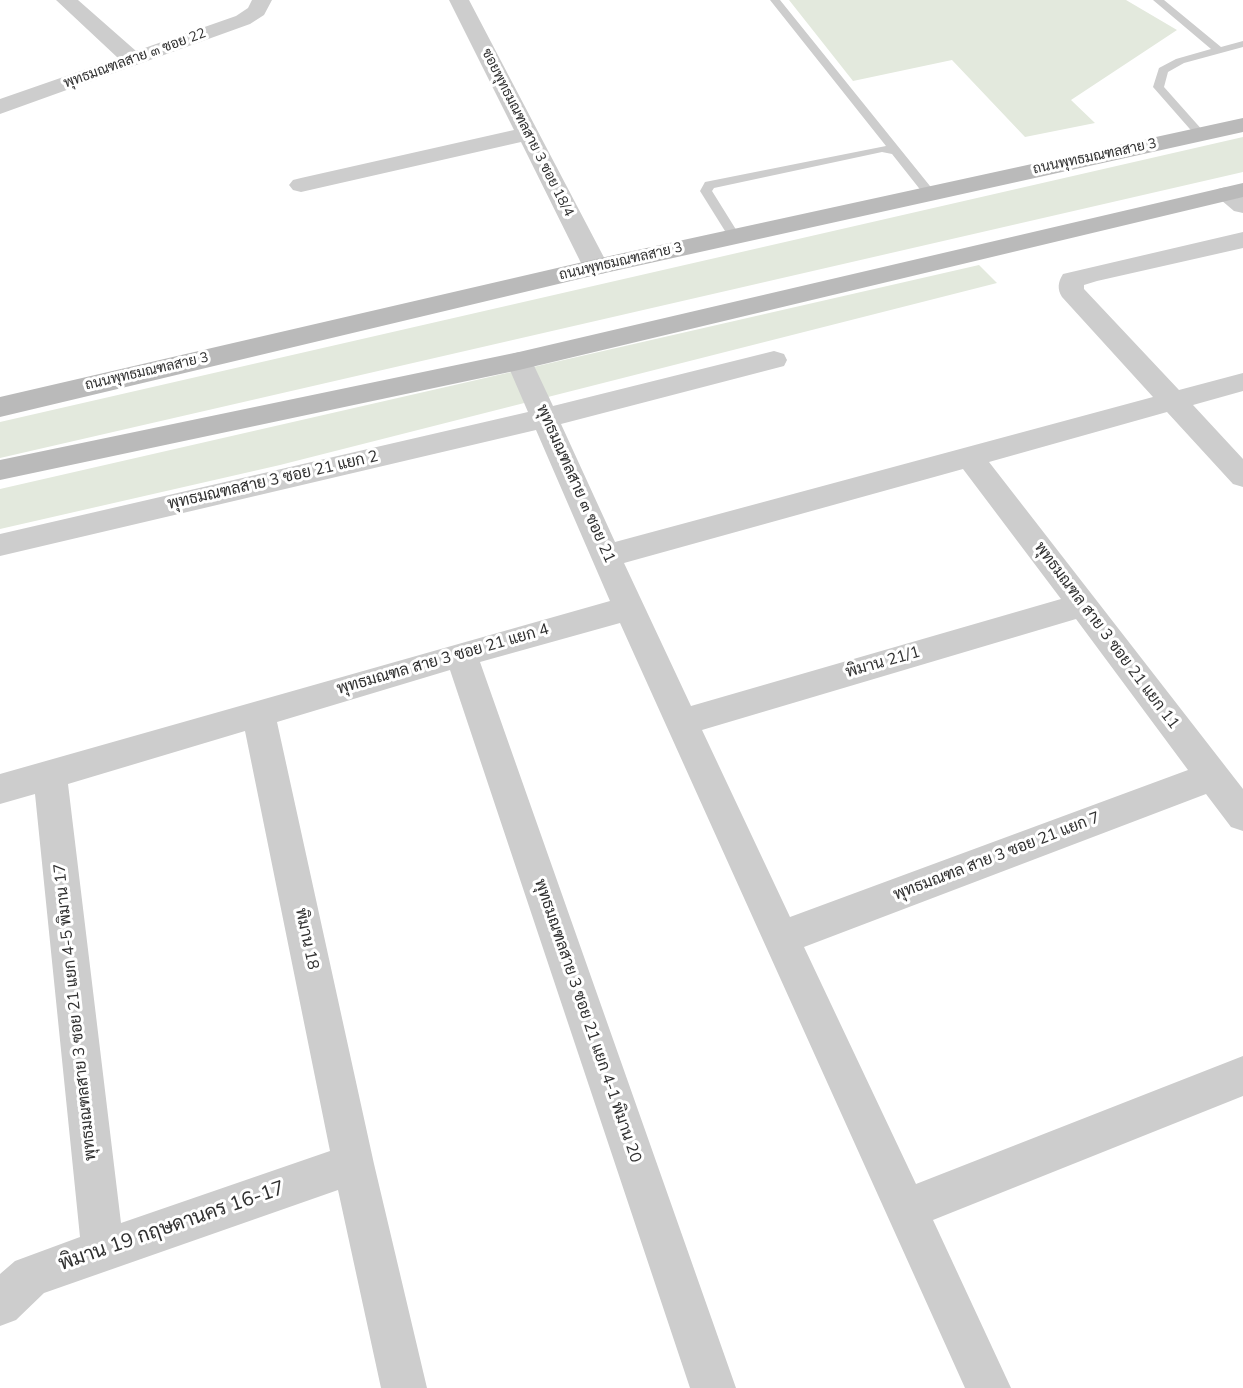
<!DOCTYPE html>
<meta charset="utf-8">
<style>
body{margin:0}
canvas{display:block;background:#fff}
</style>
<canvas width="1243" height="1388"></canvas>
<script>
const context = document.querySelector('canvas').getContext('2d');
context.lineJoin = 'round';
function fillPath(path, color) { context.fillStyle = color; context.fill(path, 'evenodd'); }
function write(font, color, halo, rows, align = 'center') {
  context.font = font + ' "Nunito Sans",Sarabun,sans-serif'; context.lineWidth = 6; context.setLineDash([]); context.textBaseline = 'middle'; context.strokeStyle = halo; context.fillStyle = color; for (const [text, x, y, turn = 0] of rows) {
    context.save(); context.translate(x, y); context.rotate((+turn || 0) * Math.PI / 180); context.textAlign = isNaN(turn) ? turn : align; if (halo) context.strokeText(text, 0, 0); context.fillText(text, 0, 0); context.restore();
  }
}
const green = new Path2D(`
 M789,0H1126L1177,30L1071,100L1095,123L1025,137L952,60L853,81Z
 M1243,137V172L0,458V422Z
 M979,265L997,283L280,465L0,529V489Z`);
const lane = new Path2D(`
 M770,0H780L934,191V197H926L892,154L882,152L714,188L712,191L740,236L734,240L730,239L700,191L705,182L886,146Z
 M1153,0H1164L1221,47L1243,41V47L1184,63L1168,72L1164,87L1204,132V136H1196L1153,87L1159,68L1176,59L1211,49Z`);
const street = new Path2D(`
 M56,0H78L136,51L236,16L248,8L252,0H272L264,15L250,24L0,114V99L118,58Z
 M449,0H469L609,267L605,273L596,275L587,273L583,267L521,142L301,192L293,190L289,185L293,180L301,178L514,130Z
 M1226,187L1243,195V213L1234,211L1214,194L1218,189Z
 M1243,232V248L1097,281L1084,285V289L1179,390L1243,373V391L1193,405L1243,459V487L1233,484L1167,412L989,462L1243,789V831L1231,827L1206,794L804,947L916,1184L1243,1056V1096L933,1220L1011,1388H965L620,623L480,662L736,1388H690L450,670L277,722L374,1164L427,1388H381L338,1190L44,1293L16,1320L0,1326V1274L15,1261L80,1237L35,794L0,804V774L610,601L536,430L0,556V534L528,412L506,361L509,355L519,352L529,355L553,406L774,351L784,354L787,360L784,366L561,424L615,542L1153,397L1062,297C1057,289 1058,282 1063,274ZM963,469L1061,599L691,706L624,563ZM1076,619L1188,770L790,917L702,730ZM245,731L330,1151L121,1223L68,784Z`);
const secondary = new Path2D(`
 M1243,118V132L596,275L0,417V397L596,259Z
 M1243,183V197L519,370L0,480V460L519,352Z`);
const farStreetnames = [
 ["พุทธมณฑลสาย ๓ ซอย 22",135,59,-20],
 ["ซอยพุทธมณฑลสาย 3 ซอย 18/4",527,133,63],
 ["ถนนพุทธมณฑลสาย 3",1095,157,-12],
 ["ถนนพุทธมณฑลสาย 3",621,262,-13],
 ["ถนนพุทธมณฑลสาย 3",147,372,-13]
];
const streetNames = [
 ["พุทธมณฑลสาย 3 ซอย 21 แยก 2",273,481,-13],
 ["พุทธมณฑลสาย ๓ ซอย 21",575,484,66],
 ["พุทธมณฑล สาย 3 ซอย 21 แยก 11",1106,636,53],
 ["พุทธมณฑล สาย 3 ซอย 21 แยก 4",443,660,-16],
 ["พิมาน 21/1",883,663,-16],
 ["พุทธมณฑล สาย 3 ซอย 21 แยก 7",997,857,-21],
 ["พิมาน 18",306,939,78],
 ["พุทธมณฑลสาย 3 ซอย 21 แยก 4-5 พิมาน 17",76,1012,-96],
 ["พุทธมณฑลสาย 3 ซอย 21 แยก 4-1 พิมาน 20",587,1021,71]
];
const nearStreetnames = [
 ["พิมาน 19 กฤษดานคร 16-17",172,1227,-19]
];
fillPath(green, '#e3e9dd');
fillPath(lane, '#cdcdcd');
fillPath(street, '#cdcdcd');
fillPath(secondary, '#bababa');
write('14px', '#303030', '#fff', farStreetnames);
write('16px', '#303030', '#fff', streetNames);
write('20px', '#303030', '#fff', nearStreetnames);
</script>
